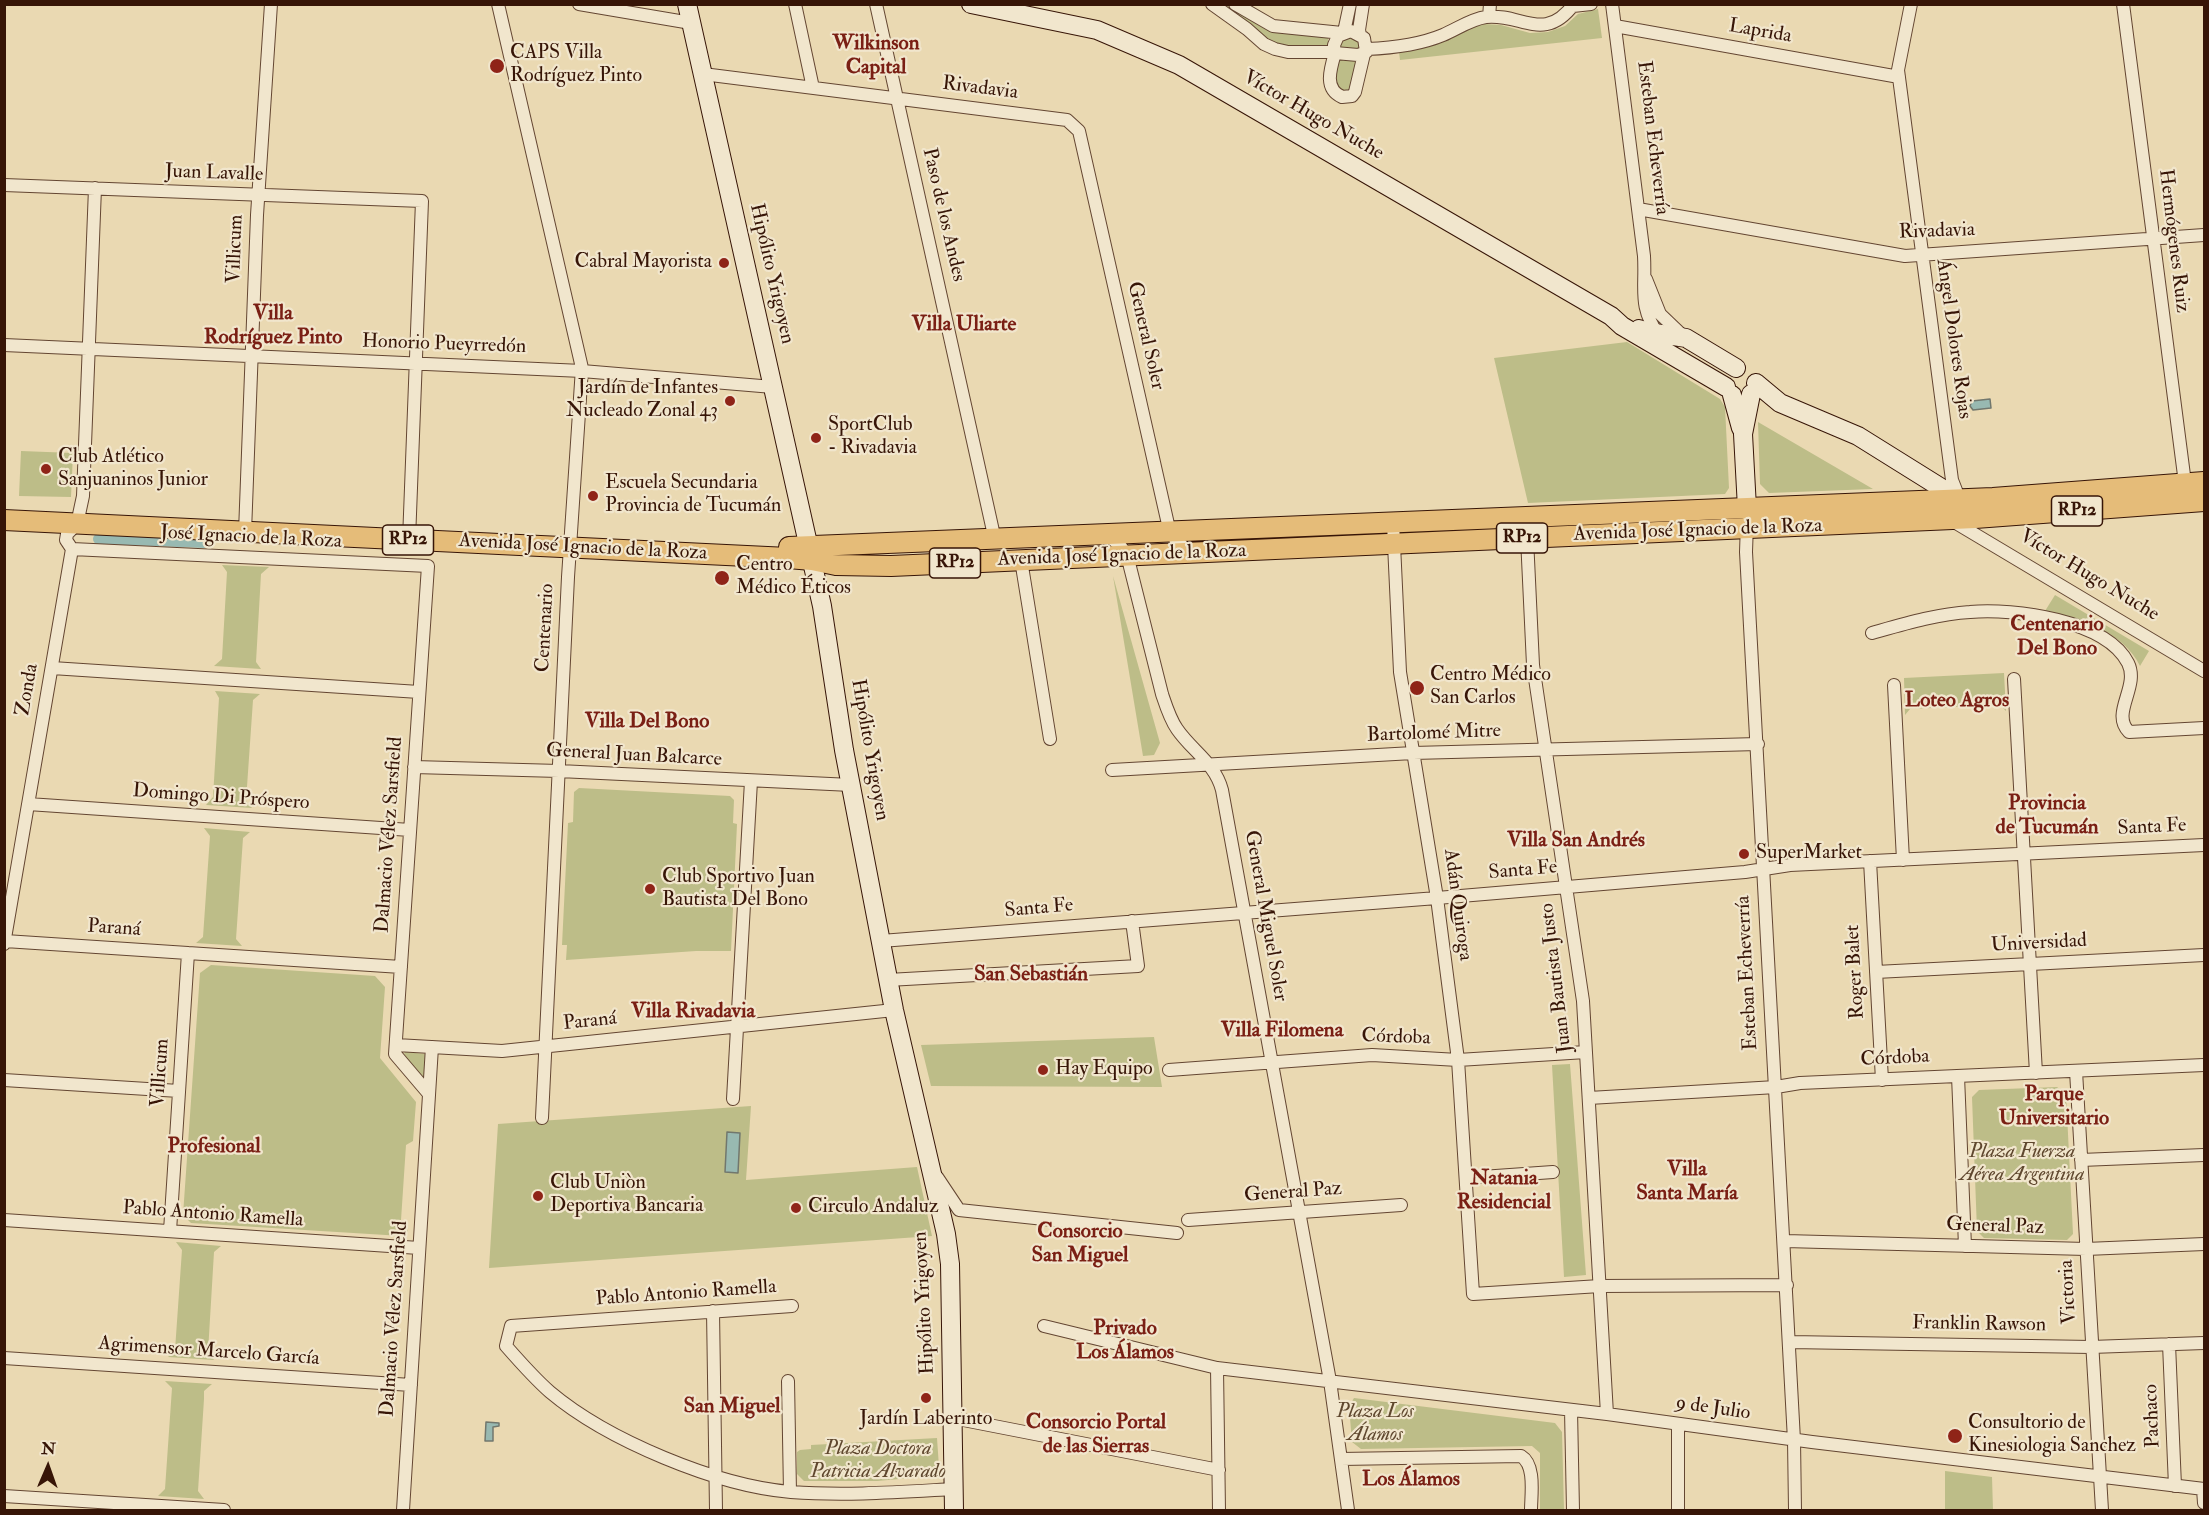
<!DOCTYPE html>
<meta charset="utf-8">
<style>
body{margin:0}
#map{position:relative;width:2209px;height:1515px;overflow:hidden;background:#ead9b2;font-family:"IM FELL Double Pica",serif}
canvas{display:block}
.frame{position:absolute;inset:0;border:6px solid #371507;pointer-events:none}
.north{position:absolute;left:18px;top:1437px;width:60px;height:60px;-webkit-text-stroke:4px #f1e6cd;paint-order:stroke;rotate:2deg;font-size:16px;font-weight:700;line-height:24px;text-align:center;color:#371507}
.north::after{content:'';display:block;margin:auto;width:21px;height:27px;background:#371507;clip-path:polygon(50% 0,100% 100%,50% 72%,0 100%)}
</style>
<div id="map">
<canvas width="2209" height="1515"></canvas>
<div class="frame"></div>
<div class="north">N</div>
</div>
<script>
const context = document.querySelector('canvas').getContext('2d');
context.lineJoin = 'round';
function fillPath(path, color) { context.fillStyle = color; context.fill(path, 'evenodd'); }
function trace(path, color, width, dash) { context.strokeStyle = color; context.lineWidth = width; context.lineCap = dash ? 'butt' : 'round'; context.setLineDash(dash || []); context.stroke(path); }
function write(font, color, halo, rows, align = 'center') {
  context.font = font + ' "IM FELL Double Pica",serif'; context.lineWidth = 4.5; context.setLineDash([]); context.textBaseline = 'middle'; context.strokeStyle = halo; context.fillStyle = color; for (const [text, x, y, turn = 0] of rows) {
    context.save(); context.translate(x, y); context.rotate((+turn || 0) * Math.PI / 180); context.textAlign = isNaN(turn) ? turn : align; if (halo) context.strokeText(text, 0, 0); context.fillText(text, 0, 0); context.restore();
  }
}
const green = new Path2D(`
 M1220,5H1228L1265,27L1328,37V47L1325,49L1274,45Z
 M1598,9L1602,38L1400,60L1399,52L1448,39L1470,28L1485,24L1501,25L1530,33L1548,32L1565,26L1578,14Z
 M1344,36L1358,38L1361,50L1342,51L1339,45Z
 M1336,59L1358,61L1355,82L1349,91L1339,89L1335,84Z
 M1627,342L1720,399L1725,407L1729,488L1725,494L1528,503L1494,358Z
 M1758,422L1873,489L1769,493L1760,484Z
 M21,451L73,453L71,497L19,496Z
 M222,565L269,567L261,574L256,662L261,669L214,666L222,659L227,572Z
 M1113,576L1160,743L1154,755L1143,756Z
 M2055,595L2149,651L2140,666C2124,632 2079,618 2045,611Z
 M2004,673L2006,711L2000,705L1910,709L1905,715L1904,678Z
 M215,691L260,694L253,700L246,801L252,808L206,805L213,797L219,698Z
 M579,788L730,796L734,800L733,823L737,824L731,951H696L566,960L567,945H562L568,823L573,822L574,792Z
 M204,828L250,832L243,838L236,939L242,946L196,943L203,937L210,836Z
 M211,965L375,976L385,987L380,1058L416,1102L413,1141L406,1145L401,1220L408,1231L402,1236L191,1223L183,1215L200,973Z
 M1154,1037L1162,1087L931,1086L921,1045Z
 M405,1052L425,1054L424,1078L422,1079L404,1054Z
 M1570,1064L1586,1275L1564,1277L1552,1065Z
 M2057,1087L2066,1094L2073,1234L2067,1240L1984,1238L1977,1231L1972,1097L1979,1090Z
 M751,1106L746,1180L917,1167L932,1236L489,1268L498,1124Z
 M176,1242L221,1246L214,1252L208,1352L214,1360L168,1357L175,1350L182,1250Z
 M165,1381L212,1384L204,1391V1399L198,1491L204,1499L158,1496L165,1489L172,1388Z
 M1354,1398L1555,1423L1562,1432L1564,1510H1540V1453L1532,1446L1361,1449L1352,1442L1349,1406Z
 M937,1438L939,1467L932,1476L877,1481H804L797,1474V1452L800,1450L811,1449V1445Z
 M1945,1471L1992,1477L1993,1510H1945Z`);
const water = new Path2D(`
 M1990,399L1991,408L1973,410L1970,406L1972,401Z
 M727,1132L740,1133L738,1173L725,1172Z
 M486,1422L499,1423V1426L493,1427V1441H485Z`);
const canal = new Path2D(`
 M98,539L204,543`);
const street = new Path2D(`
 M498,4L582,368L568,577L542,1118
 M579,4L691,23
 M795,4L813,88
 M876,4L995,540
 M1212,4L1247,29L1264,44L1275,49L1288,52H1334
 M1235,4L1273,26L1342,33
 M1612,4L1644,256C1646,290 1638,306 1659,336
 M1911,4L1898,70L1952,480L1959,498
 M2123,4L2185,483
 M1573,6L1591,4
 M1489,17L1490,4
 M1615,26L1899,77
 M1351,31L1364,38L1366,52L1358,55L1335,53L1334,45L1338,36Z
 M1344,32L1350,4
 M1360,35L1359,30L1363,4
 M1367,49C1393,48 1419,45 1443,35C1457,29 1471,19 1486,17C1522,13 1544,44 1574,4
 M1335,53C1330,70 1324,89 1342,97L1352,96L1355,92L1364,54
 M703,74L1067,120L1079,131L1170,533L1189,553
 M4,185L422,201L409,540
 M1638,209L1905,256L2204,235
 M1646,279L1660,314L1683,336
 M4,345L582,371L773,387
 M1951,520L2204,671
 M1393,523L1400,672L1437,898L1458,1060L1473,1294L1600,1286L1787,1285
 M1747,523L1746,552L1794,1440L1795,1510
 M245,532L257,215L271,4
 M1106,535L1119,544L1127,555L1162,694C1166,706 1170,719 1177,729C1192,751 1215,763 1222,790L1330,1381L1348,1510
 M1527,538L1533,665L1583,1001L1607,1414
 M72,549L428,566L395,1054L429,1094
 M1021,560L1050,739
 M1872,633C1904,624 1937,614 1970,612C2014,608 2106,620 2128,663C2140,687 2110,713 2129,732L2204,728
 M52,668L419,692
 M2014,679L2036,1073
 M1894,685L1903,860
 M414,767L559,771L851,785
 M1112,770L1413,753L1758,744
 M28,804L410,830
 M1870,861L1882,1080
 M5,941L401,967
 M881,941L1437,898L1745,872L1790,865L2204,845
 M4,944L72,549L66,540L67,534L77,524L83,496L95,188
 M1876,972L2204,955
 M888,980L1138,966L1132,921
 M396,1045L502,1051L894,1010
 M1169,1070L1372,1055L1458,1060L1586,1052
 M2076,1071L2102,1510
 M1958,1076L1965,1246
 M4,1080L179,1091
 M1589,1098L1776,1087L1800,1083L2204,1065
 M733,1099L751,781
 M2081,1160L2204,1155
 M937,1177L959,1210L1177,1233
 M1467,1178L1553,1172
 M4,1220L419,1248
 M1188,1220L1401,1205
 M170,1231L188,953
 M1785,1241L2086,1249L2204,1244
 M792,1306L511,1326L506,1346C520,1362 534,1378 550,1392C607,1440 717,1486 791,1492C846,1496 899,1492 954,1489
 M713,1311L716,1510
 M1044,1326L1217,1368L1607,1414L1812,1442L2204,1489
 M1790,1342L2091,1347L2204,1343
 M2169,1344L2175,1486
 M4,1358L411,1385
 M1217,1368L1219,1510
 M788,1381L790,1492
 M1571,1410L1573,1510
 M953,1418L1219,1470
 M1678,1424V1510
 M1341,1459L1521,1456C1536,1465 1531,1495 1531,1510
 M2203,1489L2204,1503
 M4,1496L224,1510
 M403,1510L432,1047`);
const secondary = new Path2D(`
 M687,4L822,606L844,750L894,1010L946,1234L950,1264L954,1510
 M971,4L1097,30L1179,65L1611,316L1622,326L1726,387
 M1639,329L1649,332L1686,338L1736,368
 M1756,383L1780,403L1858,436L1959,499
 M1732,395L1741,428
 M1747,508L1743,434L1751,394`);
const primary = new Path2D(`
 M4,520L788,558L812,560L836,565L891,566L1975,518L2204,501
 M789,547L1993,498L2204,482`);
const markers = [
 [497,66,8,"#8f2418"],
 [724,263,6,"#8f2418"],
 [730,401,6,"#8f2418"],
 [816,438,6,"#8f2418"],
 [46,469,6,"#8f2418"],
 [593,496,6,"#8f2418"],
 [722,578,8,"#8f2418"],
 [1417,688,8,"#8f2418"],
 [1744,854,6,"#8f2418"],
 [650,889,6,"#8f2418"],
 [1043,1070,6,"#8f2418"],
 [538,1196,6,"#8f2418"],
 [796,1208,6,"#8f2418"],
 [926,1398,6,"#8f2418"],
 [1955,1436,8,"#8f2418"]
];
const shields = [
 [2077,511,51],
 [1522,538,51],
 [408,540,51],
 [955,563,51]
];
const shieldNames = [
 ["RP12",2077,511],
 ["RP12",1522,538],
 ["RP12",408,540],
 ["RP12",955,563]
];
const streetNames = [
 ["Laprida",1760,32,10],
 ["Rivadavia",980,89,7],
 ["Víctor Hugo Nuche",1313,116,30],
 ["Esteban Echeverría",1652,138,83],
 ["Juan Lavalle",214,174,2],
 ["Paso de los Andes",943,215,77],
 ["Rivadavia",1937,232,-2],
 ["Hermógenes Ruiz",2173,241,83],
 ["Villicum",236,249,-88],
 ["Hipólito Yrigoyen",771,274,77],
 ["General Soler",1145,336,77],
 ["Ángel Dolores Rojas",1953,339,82],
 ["Honorio Pueyrredón",444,345,2],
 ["Avenida José Ignacio de la Roza",1698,531,-2],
 ["José Ignacio de la Roza",251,538,3],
 ["Avenida José Ignacio de la Roza",583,548,3],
 ["Avenida José Ignacio de la Roza",1122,556,-2],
 ["Víctor Hugo Nuche",2089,576,31],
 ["Centenario",546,628,-87],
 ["Zonda",28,690,-80],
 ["Bartolomé Mitre",1434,734,-2],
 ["Hipólito Yrigoyen",869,750,80],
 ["General Juan Balcarce",634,756,3],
 ["Domingo Di Próspero",221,798,4],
 ["Santa Fe",2152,828,-3],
 ["Dalmacio Vélez Sarsfield",390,835,-86],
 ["Santa Fe",1523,871,-5],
 ["Adán Quiroga",1457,905,82],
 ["Santa Fe",1039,909,-5],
 ["General Miguel Soler",1265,916,80],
 ["Paraná",114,929,4],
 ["Universidad",2039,944,-3],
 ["Roger Balet",1856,972,-93],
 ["Esteban Echeverría",1748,973,-93],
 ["Juan Bautista Justo",1557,978,-97],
 ["Paraná",590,1022,-6],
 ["Córdoba",1396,1038,2],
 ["Córdoba",1895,1059,-3],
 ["Villicum",161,1073,-86],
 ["General Paz",1293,1193,-4],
 ["Pablo Antonio Ramella",213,1215,4],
 ["General Paz",1995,1227,2],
 ["Victoria",2069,1292,-93],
 ["Pablo Antonio Ramella",686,1294,-4],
 ["Hipólito Yrigoyen",925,1303,-93],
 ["Dalmacio Vélez Sarsfield",395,1319,-86],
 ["Franklin Rawson",1979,1325,1],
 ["Agrimensor Marcelo García",209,1352,4],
 ["9 de Julio",1713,1409,8],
 ["Pachaco",2153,1416,-92]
];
const poiNames = [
 ["CAPS Villa",510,54],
 ["Rodríguez Pinto",510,77],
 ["Cabral Mayorista",712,263,"right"],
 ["Jardín de Infantes",718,389,"right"],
 ["Nucleado Zonal 43",718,412,"right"],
 ["SportClub",828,426],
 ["- Rivadavia",828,449],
 ["Club Atlético",58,458],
 ["Sanjuaninos Junior",58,481],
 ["Escuela Secundaria",605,484],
 ["Provincia de Tucumán",605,507],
 ["Centro",736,566],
 ["Médico Éticos",736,589],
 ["Centro Médico",1430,676],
 ["San Carlos",1430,699],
 ["SuperMarket",1756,854],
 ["Club Sportivo Juan",662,878],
 ["Bautista Del Bono",662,901],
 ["Hay Equipo",1055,1070],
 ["Club Uniòn",550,1184],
 ["Deportiva Bancaria",550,1207],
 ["Circulo Andaluz",808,1208],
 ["Jardín Laberinto",926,1420,"center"],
 ["Consultorio de",1968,1424],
 ["Kinesiologia Sanchez",1968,1447]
];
const parkNames = [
 ["Plaza Fuerza",2022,1153],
 ["Aérea Argentina",2022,1176],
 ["Plaza Los",1375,1413],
 ["Álamos",1375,1436],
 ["Plaza Doctora",878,1450],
 ["Patricia Alvarado",878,1473]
];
const neighbourhoodNames = [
 ["Wilkinson",876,44],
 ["Capital",876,68],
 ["Villa",273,314],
 ["Rodríguez Pinto",273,338],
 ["Villa Uliarte",964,325],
 ["Centenario",2057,625],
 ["Del Bono",2057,649],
 ["Loteo Agros",1957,701],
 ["Villa Del Bono",647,722],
 ["Provincia",2047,804],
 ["de Tucumán",2047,828],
 ["Villa San Andrés",1576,841],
 ["San Sebastián",1031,975],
 ["Villa Rivadavia",693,1012],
 ["Villa Filomena",1282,1031],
 ["Parque",2054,1095],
 ["Universitario",2054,1119],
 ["Profesional",214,1147],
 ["Villa",1687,1170],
 ["Santa María",1687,1194],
 ["Natania",1504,1179],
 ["Residencial",1504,1203],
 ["Consorcio",1080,1232],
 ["San Miguel",1080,1256],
 ["Privado",1125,1329],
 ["Los Álamos",1125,1353],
 ["San Miguel",732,1407],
 ["Consorcio Portal",1096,1423],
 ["de las Sierras",1096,1447],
 ["Los Álamos",1411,1480]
];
fillPath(green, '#bdbd88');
fillPath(water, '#98b9b1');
trace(water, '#71776d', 1.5);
trace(canal, '#98b9b1', 10);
trace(street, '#644632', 14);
trace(secondary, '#371507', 20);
trace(primary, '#371507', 22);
trace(street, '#f1e6cd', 12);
trace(secondary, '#f1e6cd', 18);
trace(primary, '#e5bc79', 20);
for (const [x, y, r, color] of markers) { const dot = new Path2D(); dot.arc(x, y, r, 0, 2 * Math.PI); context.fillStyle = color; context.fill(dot); trace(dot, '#f1e6cd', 2); }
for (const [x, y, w] of shields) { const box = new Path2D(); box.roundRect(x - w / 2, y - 15, w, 30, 4.5); context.fillStyle = '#f1e6cd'; context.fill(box); trace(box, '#371507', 1.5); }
write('bold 18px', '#371507', null, shieldNames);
write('20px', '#371507', '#f1e6cd', streetNames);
write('20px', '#371507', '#f1e6cd', poiNames, 'left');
write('italic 20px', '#5f472e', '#f1e6cd', parkNames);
write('bold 21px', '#7a1f14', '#f1e6cd', neighbourhoodNames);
</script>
